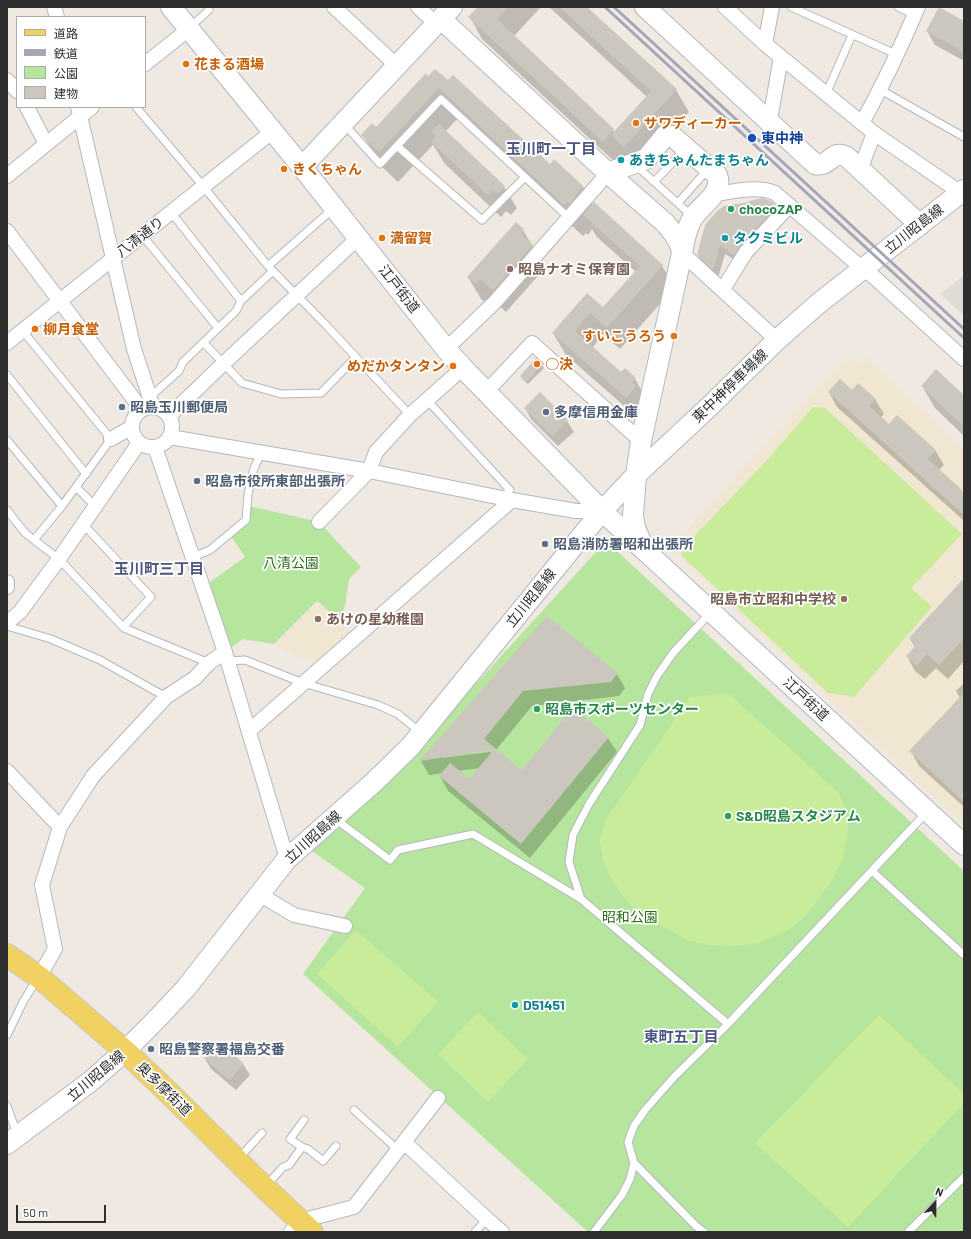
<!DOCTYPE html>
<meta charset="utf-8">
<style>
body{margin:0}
#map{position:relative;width:971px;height:1239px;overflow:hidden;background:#efe9e1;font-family:Barlow,"Noto Sans JP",sans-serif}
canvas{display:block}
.frame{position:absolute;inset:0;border:8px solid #2e2e2e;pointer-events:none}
.legend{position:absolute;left:16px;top:16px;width:130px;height:92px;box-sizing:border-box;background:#fff;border:1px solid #ababab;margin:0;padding:5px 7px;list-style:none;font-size:12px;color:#2e2e2e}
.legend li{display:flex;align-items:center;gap:8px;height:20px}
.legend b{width:20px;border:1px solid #ababab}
.north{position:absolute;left:915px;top:1183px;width:40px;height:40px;-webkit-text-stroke:3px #fff;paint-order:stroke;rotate:22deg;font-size:11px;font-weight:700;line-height:16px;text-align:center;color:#2e2e2e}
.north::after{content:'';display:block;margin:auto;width:14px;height:18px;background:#2e2e2e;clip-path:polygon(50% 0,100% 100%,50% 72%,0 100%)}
.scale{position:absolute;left:16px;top:1205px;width:90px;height:18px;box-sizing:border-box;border:2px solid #2e2e2e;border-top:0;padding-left:5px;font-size:12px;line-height:14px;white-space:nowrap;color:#2e2e2e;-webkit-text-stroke:3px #fff;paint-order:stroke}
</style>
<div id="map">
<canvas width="971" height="1239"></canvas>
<div class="frame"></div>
<ul class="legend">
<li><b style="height:5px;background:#f2d163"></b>道路</li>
<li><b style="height:5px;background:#a3a6b8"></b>鉄道</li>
<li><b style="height:11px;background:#b6e59e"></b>公園</li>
<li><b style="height:11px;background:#cbc7bf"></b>建物</li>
</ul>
<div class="north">N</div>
<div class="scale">50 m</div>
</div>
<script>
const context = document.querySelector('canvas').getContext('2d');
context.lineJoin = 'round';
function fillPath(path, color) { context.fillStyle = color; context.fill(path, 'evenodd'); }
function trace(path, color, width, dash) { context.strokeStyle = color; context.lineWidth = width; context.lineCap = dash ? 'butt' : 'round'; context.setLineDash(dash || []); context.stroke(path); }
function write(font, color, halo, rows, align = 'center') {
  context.font = font + ' Barlow,"Noto Sans JP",sans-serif'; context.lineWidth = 3.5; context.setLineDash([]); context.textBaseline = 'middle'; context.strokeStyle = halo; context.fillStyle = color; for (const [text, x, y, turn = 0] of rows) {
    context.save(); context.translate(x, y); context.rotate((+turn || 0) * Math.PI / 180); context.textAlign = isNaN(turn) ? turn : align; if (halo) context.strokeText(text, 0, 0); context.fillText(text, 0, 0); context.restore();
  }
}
const education = new Path2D(`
 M529,239L537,245L492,297L484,290Z
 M865,357L964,449V824L877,744L670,548L844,360L858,364Z
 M317,603L355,635L321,665L274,646Z`);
const green = new Path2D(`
 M249,506L319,522L361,567L349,579L345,606L339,620L317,601L274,644L243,639L229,649L207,584L245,557L231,536L246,520Z
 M606,541L964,871V1232H588L303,974L365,888L312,851L380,789Z`);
const pitch = new Path2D(`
 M813,407L825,408L962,534L911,588L932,607L854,697L828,693L681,555L685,546L769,458Z
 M728,693L838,792L847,811L848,830L843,858L832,881L806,915L790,929L756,944L732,946L708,945L687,940L648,918L629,904L614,883L603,861L600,841L605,821L690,697Z
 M356,930L438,1002L398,1047L317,974Z
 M478,1012L528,1059L488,1102L438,1054Z
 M879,1015L964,1094V1103L848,1227L755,1143Z`);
const plaza = new Path2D(`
 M964,275V316L940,294Z`);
const shadow = new Path2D(`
 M479,7H541L514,36L615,132L647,97L549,7H585L676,90L689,112L637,168L623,155L616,163L482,39L470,17Z
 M964,22V61L935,45L927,31Z
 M426,75L550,165L554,161L583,187L593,205L662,266L675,287L620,349L603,335L592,348L621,374L635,379L647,400L639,419L566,355L553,333L587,295L603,309L636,272L597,237L592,229L588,235L586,233L583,236L457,119L445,132L504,187L517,208L511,215L506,211L501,217L445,164L433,145L398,182L381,166L363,135L376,128Z
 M770,201L776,207L782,216L740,263L725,254L718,278L703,264L698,255Z
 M523,230L545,268L506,312L493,300L489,305L481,299L468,277Z
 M542,365L544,368L528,384L523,380L521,376Z
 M922,386L964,397V436L935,408Z
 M852,391L875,399L884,414L881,417L889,425L935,450L944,465L939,470L964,493V521L837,407L829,392Z
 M540,393L567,421L574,432L558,446L531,419L525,408Z
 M964,589V661L948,679L936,668L925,679L915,671L907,656L915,647L910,639Z
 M547,617L617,674L625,688L619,696L532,706L496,750L522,771L608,738L617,752L530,858L448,791L440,776L443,773L429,775L421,761ZM496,749V751L442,758L445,756ZM480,768L470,780L458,771Z
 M964,683V807L919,766L911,751L960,698L956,691Z
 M205,1059L243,1064L250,1075L236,1090L211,1069Z`);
const building = new Path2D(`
 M478,7H508L497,19L614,129L603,142L468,17Z
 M559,7H587L677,89L624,147L611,135L651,91Z
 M939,7L964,21V52L926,31Z
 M435,69L448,80L453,75L550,164L554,159L583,186L570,204L567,202L564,205L439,88L379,152L361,135L372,123L376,127L426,73L428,76Z
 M439,124L505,186L498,193L493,190L488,195L431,142L436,136L431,132Z
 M762,198L771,201L777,206L740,246L734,255L720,245L713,270L697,255L705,225L718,210L724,206L749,202V201Z
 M594,202L663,265L607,328L590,313L575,331L621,372L625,368L636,378L632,382L636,386L626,398L552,333L587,293L603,307L640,266L583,215Z
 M516,222L524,229L520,233L533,245L493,291L480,279L476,284L467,277Z
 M536,358L543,364L526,382L520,376Z
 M936,369L964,395V427L921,386Z
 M840,379L852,390L858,383L876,399L869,406L889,424L897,415L936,450L928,459L964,492V515L828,392Z
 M540,392L568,420L552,436L524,408Z
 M964,578V639L939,665L927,654L917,666L906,656L916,645L909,638Z
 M547,616L618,673L611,682L523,691L484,739L522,770L573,708L609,737L521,844L439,776L450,763L470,779L493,750L419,761Z
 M964,693V802L909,751Z
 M220,1042L244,1064L229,1080L204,1058Z`);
const lane = new Path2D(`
 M791,7L898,55
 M898,7L915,15
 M189,28L209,10
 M881,90L964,137
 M826,94L852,35
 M136,107L203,186L268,266L325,324L410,415
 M345,125L380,164L441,99L568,217
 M397,146L482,220L525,177
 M641,170L693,217
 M654,182L686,148
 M678,203L708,169
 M171,212L241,301
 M142,235L218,328
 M268,266L334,208
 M22,330L111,439L62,506L34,540
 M204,343L242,383L281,394L321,393L356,357
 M7,375L86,474
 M150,397L179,371L183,362L236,311L241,301L273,271
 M427,400L510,490L501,498
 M7,440L62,506
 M76,487L95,506
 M7,510L25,533L59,559L124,628L209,663
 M83,524L151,597L123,627
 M193,557L210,550L246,520L248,494L254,468L262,452
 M710,613L673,653L657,676L648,694L640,725L589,804L573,835L569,862L581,899L728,1024
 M7,626L51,639L100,660L166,697
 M228,661L245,660L303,683L378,705L398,714L420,732
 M334,818L390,860L398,850L473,834L581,899
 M872,871L964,955
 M7,1035L23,1002L37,979
 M7,1106L17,1134
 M354,1110L398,1150
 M304,1120L290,1139L302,1147L308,1149L323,1161L336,1146
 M239,1158L262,1133
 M634,1163L696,1226L704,1232
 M266,1186L283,1167L289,1165L302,1147
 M475,1232L487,1219
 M594,1232L622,1195L630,1179L634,1163L628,1142L634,1126L645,1110L674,1077L728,1024L927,812
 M908,1232L964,1177`);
const street = new Path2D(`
 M54,7L57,17
 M334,7L397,66
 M418,7L436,24
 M725,7L765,44L874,133L961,193
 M765,44L772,7
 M145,64L189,29
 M7,80L17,91
 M27,107L46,144
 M78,107L134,349L153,407
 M768,120L771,114L781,57
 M862,123C883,85 901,47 918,7
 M860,170L874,133
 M7,176L92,107
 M714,194C733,192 757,185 775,193L856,263L864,268L964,359
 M7,231L142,410
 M682,253L777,340
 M723,289L746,252L789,206
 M7,343L273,131
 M446,349L495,302L608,173
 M486,392L532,343L641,441
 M132 427a20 20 0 1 1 40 0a20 20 0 1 1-40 0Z
 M169,416L223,364L358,238
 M170,437L369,471L512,500L576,511H602
 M111,439L132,427
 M155,447L225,652L287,859
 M319,522L369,471L376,452L410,415L463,368
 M7,582V587
 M7,623L20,612L59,559L139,443
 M249,731L512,500
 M7,771L60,827
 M259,894L294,915L345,926
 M39,977L55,949L42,885L60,827L93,776L166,697L195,678L209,663L225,652
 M404,1142L487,1219L502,1232
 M291,1232L300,1221L354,1207L438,1098`);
const secondary = new Path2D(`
 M171,7L302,167L446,349L463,368L602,511L964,845
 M645,7L815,164C830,168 832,148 847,157L920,225
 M441,19L608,173L665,223L674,234L680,244L682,253L641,441L636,475L633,515L635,528L644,548
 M302,167L452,7
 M608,173L646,159L665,136H672L717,175C724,194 700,205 692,219C686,230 684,241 682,253
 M7,1144L91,1081L125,1051L155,1021L186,988L287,859L373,783L410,747L602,511L636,475L711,405L777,340L819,303L964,190`);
const primary = new Path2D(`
 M7,955L39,977L125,1051L169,1093L264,1187L312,1232`);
const rail = new Path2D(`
 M605,7L964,338
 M614,7L964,329`);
const markers = [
 [186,64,4,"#e8710a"],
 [636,123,4,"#e8710a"],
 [752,138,5,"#1a4fb4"],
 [621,160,4,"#0f9aa8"],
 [284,169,4,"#e8710a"],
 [731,209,4,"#2e9e5b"],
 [382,238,4,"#e8710a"],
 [725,238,4,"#0f9aa8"],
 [510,269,4,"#8d6e63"],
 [35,329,4,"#e8710a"],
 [674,336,4,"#e8710a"],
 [537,364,4,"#e8710a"],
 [453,366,4,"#e8710a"],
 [122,407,4,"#5c6f8a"],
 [546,412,4,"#5c6f8a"],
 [197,481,4,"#5c6f8a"],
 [545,544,4,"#5c6f8a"],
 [844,599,4,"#8d6e63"],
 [318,619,4,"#8d6e63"],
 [537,709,4,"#2e9e5b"],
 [728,816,4,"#2e9e5b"],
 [515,1005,4,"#0f9aa8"],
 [151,1049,4,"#5c6f8a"]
];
const foodNames = [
 ["花まる酒場",194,64],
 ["サワディーカー",644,123],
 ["きくちゃん",292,169],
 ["満留賀",390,238],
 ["柳月食堂",43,329],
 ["すいこうろう",666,336,"right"],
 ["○決",545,364],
 ["めだかタンタン",445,366,"right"]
];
const transitNames = [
 ["東中神",761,138]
];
const cultureNames = [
 ["あきちゃんたまちゃん",629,160],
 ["タクミビル",733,238],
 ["D51451",523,1005]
];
const leisureNames = [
 ["chocoZAP",739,209],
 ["昭島市スポーツセンター",545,709],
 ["S&D昭島スタジアム",736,816]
];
const streetNames = [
 ["立川昭島線",914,229,-38],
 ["八清通り",140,237,-38],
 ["江戸街道",399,289,52],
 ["東中神停車場線",730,386,-44],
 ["立川昭島線",531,598,-51],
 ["江戸街道",806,699,43],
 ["立川昭島線",313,837,-42],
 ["立川昭島線",96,1076,-40],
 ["奥多摩街道",164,1089,44]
];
const educationNames = [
 ["昭島ナオミ保育園",518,269],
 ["昭島市立昭和中学校",836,599,"right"],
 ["あけの星幼稚園",326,619]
];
const serviceNames = [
 ["昭島玉川郵便局",130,407],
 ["多摩信用金庫",554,412],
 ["昭島市役所東部出張所",205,481],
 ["昭島消防署昭和出張所",553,544],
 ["昭島警察署福島交番",159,1049]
];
const parkNames = [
 ["八清公園",291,563],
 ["昭和公園",630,917]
];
const neighbourhoodNames = [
 ["玉川町一丁目",551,149],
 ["玉川町三丁目",159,569],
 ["東町五丁目",681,1037]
];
fillPath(education, '#f0e6d1');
fillPath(green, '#b6e59e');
fillPath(pitch, '#c9ec9a');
fillPath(plaza, '#dfdcd8');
fillPath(shadow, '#0003');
fillPath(building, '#cbc7bf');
trace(lane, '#b4b7c1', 9);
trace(street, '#b4b7c1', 16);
trace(secondary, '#b4b7c1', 22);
trace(primary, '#c9c9c9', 24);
trace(lane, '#fff', 7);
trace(street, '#fff', 14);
trace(secondary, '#fff', 20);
trace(primary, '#f2d163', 22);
trace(rail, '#a3a6b8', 3);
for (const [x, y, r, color] of markers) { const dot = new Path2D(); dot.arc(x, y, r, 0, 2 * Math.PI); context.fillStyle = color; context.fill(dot); trace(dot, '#fff', 1.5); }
write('bold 14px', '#c56008', '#fff', foodNames, 'left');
write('bold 14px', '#164399', '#fff', transitNames, 'left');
write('bold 14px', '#0d838f', '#fff', cultureNames, 'left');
write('bold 14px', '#27864d', '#fff', leisureNames, 'left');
write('14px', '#2e2e2e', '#fff', streetNames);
write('bold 14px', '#785e54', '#fff', educationNames, 'left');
write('bold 14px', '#4e5e75', '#fff', serviceNames, 'left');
write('14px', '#2c6e1b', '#fff', parkNames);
write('bold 15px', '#4d5680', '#fff', neighbourhoodNames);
</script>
